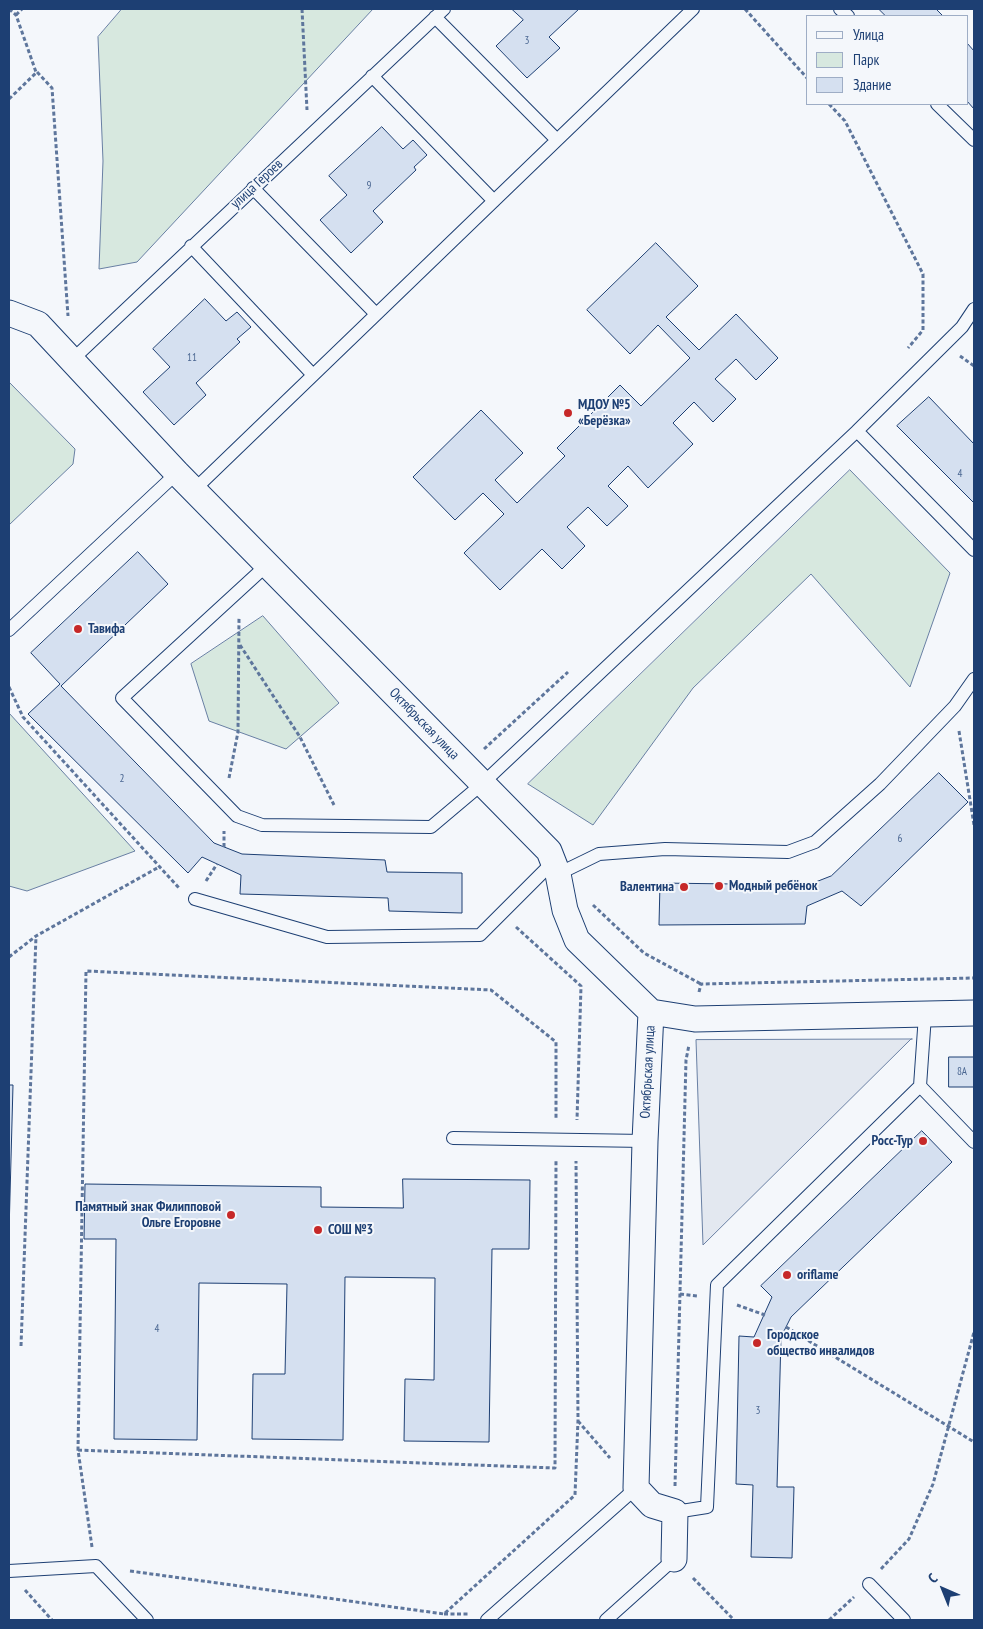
<!DOCTYPE html>
<meta charset="utf-8">
<style>
body{margin:0}
#map{position:relative;width:983px;height:1629px;overflow:hidden;background:#f4f7fb;font-family:"PT Sans Narrow",sans-serif}
canvas{display:block}
.frame{position:absolute;inset:0;border:10px solid #1d3f73;pointer-events:none}
.legend{position:absolute;left:806px;top:15px;width:162px;height:90px;box-sizing:border-box;background:#f4f7fb;border:1px solid #9eadc5;margin:0;padding:6px 9px;list-style:none;font-size:15px;color:#1d3f73}
.legend li{display:flex;align-items:center;gap:10px;height:25px}
.legend b{width:25px;border:1px solid #9eadc5}
.north{position:absolute;left:918px;top:1564px;width:50px;height:50px;-webkit-text-stroke:4px #f4f7fb;paint-order:stroke;rotate:316deg;font-size:14px;font-weight:700;line-height:20px;text-align:center;color:#1d3f73}
.north::after{content:'';display:block;margin:auto;width:18px;height:22px;background:#1d3f73;clip-path:polygon(50% 0,100% 100%,50% 72%,0 100%)}
</style>
<div id="map">
<canvas width="983" height="1629"></canvas>
<div class="frame"></div>
<ul class="legend">
<li><b style="height:6px;background:#f4f7fb"></b>Улица</li>
<li><b style="height:14px;background:#d7e8df"></b>Парк</li>
<li><b style="height:14px;background:#d5e0f0"></b>Здание</li>
</ul>
<div class="north">С</div>
</div>
<script>
const context = document.querySelector('canvas').getContext('2d');
context.lineJoin = 'round';
function fillPath(path, color) { context.fillStyle = color; context.fill(path, 'evenodd'); }
function trace(path, color, width, dash) { context.strokeStyle = color; context.lineWidth = width; context.lineCap = dash ? 'butt' : 'round'; context.setLineDash(dash || []); context.stroke(path); }
function write(font, color, halo, rows, align = 'center') {
  context.font = font + ' "PT Sans Narrow",sans-serif'; context.lineWidth = 4; context.setLineDash([]); context.textBaseline = 'middle'; context.strokeStyle = halo; context.fillStyle = color; for (const [text, x, y, turn = 0] of rows) {
    context.save(); context.translate(x, y); context.rotate((+turn || 0) * Math.PI / 180); context.textAlign = isNaN(turn) ? turn : align; if (halo) context.strokeText(text, 0, 0); context.fillText(text, 0, 0); context.restore();
  }
}
const green = new Path2D(`
 M122,9H373L137,262L99,269L103,161L98,37Z
 M9,382L75,449L73,464L9,525Z
 M850,470L950,573L910,687L811,574L693,688L593,825L528,784Z
 M263,616L339,703L286,749L209,721L191,664Z
 M9,713L135,851L27,891L9,886Z`);
const parking = new Path2D(`
 M912,1039H911L703,1245L696,1040Z`);
const building = new Path2D(`
 M512,9H579L549,37L560,48L527,78L496,46L523,20Z
 M879,9H936L943,16H886Z
 M967,43L974,51V109L967,101Z
 M382,127L403,149L413,140L427,155L414,167L416,170L373,211L383,222L351,253L320,220L347,195L329,176Z
 M656,243L698,286L666,317L699,350L736,314L778,358L756,380L736,359L715,379L736,399L713,422L694,402L673,423L693,444L648,488L628,466L608,486L628,506L607,526L588,507L567,527L585,546L562,569L542,549L500,590L464,553L504,514L483,493L455,520L413,477L481,410L523,453L495,480L517,503L565,456L557,448L620,385L641,406L690,358L658,325L630,354L587,310Z
 M205,299L226,321L237,312L251,327L237,339L240,342L196,383L206,395L174,425L143,392L170,367L153,349Z
 M929,397L974,444V503L897,426Z
 M138,552L168,584L61,686L214,843L242,854L385,860L387,872L462,873V913L389,911L388,898L240,894L241,875L202,857L188,873L28,714L60,684L31,653Z
 M939,773L968,802L861,906L842,891L807,906L805,924L659,925L660,883L808,885L831,876Z
 M949,1057H974V1087H949Z
 M9,1085H13L9,1233Z
 M922,1131L952,1162L791,1317L781,1337L777,1487H794L792,1558L751,1557L753,1485L736,1484L739,1336L754,1337L772,1297L761,1286Z
 M403,1179L530,1180L529,1249H492L489,1442L404,1441L405,1379L434,1380L435,1278L345,1277L343,1440L252,1439L253,1374H285L287,1284L199,1283L197,1440L114,1439L116,1239H84L85,1184L321,1187V1207L403,1208Z`);
const path = new Path2D(`
 M9,9L16,15L36,72
 M302,9L307,110
 M745,9L807,78
 M16,15L22,9
 M9,99L37,72L52,88L68,316
 M829,104L845,121L923,274V330L908,348
 M960,356L974,366
 M240,645L300,737L334,805
 M9,687L23,717L179,888
 M959,731L974,825
 M484,749L568,672
 M229,778L238,732L239,618
 M224,847V831
 M206,881L217,864
 M593,905L644,953L701,984
 M516,927L581,986L577,1120
 M9,957L36,936L159,867
 M699,992L701,984L974,978
 M680,1294L697,1296
 M737,1305L765,1315
 M786,1327L974,1442
 M21,1346L36,936
 M578,1421L610,1458
 M78,1450L555,1468L556,1159
 M675,1486L686,1060L689,1045
 M92,1547L78,1450L86,971L491,990L556,1042V1120
 M881,1569L909,1539L933,1484L974,1332
 M130,1571L444,1614L575,1495L578,1420L576,1161
 M693,1578L734,1620
 M25,1590L52,1620
 M444,1614H468
 M829,1620L854,1597`);
const service = new Path2D(`
 M840,9L848,16
 M435,17L557,140
 M372,76L494,201
 M937,104L974,140
 M253,188L376,314
 M191,246L313,375
 M71,361L444,9
 M857,431L974,550
 M194,490L693,9
 M268,564L122,698L237,816L262,825L431,827L482,784L857,431L962,327L974,309
 M9,630L177,473
 M558,874L599,854L665,849L788,852L815,842L880,784L955,706L974,679
 M195,899L327,937L480,935L553,862
 M920,1086L974,1142
 M453,1138L645,1141
 M675,1512L707,1507L717,1285L920,1086L925,1015
 M9,1571L96,1566L147,1620
 M869,1584L904,1620
 M487,1620L636,1488
 M606,1620L674,1559`);
const minor = new Path2D(`
 M9,313L38,324L177,473L549,851L558,874L565,910L577,940L651,1012L645,1141L636,1488L652,1505L675,1512L674,1559
 M651,1012L695,1019L974,1013`);
const markers = [
 [568,413,5,"#c62828"],
 [78,629,5,"#c62828"],
 [719,886,5,"#c62828"],
 [684,887,5,"#c62828"],
 [923,1141,5,"#c62828"],
 [231,1215,5,"#c62828"],
 [318,1230,5,"#c62828"],
 [787,1275,5,"#c62828"],
 [757,1343,5,"#c62828"]
];
const numberNames = [
 ["3",527,41],
 ["9",369,186],
 ["11",192,358],
 ["4",960,474],
 ["2",122,779],
 ["6",900,839],
 ["8А",962,1072],
 ["4",157,1329],
 ["3",758,1411]
];
const streetNames = [
 ["улица Героев",257,184,-43],
 ["Октябрьская улица",424,724,46],
 ["Октябрьская улица",648,1072,-87]
];
const poiNames = [
 ["МДОУ №5",578,405],
 ["«Берёзка»",578,421],
 ["Тавифа",88,629],
 ["Модный ребёнок",729,886],
 ["Валентина",674,887,"right"],
 ["Росс-Тур",913,1141,"right"],
 ["Памятный знак Филипповой",221,1207,"right"],
 ["Ольге Егоровне",221,1223,"right"],
 ["СОШ №3",328,1230],
 ["oriflame",797,1275],
 ["Городское",767,1335],
 ["общество инвалидов",767,1351]
];
fillPath(green, '#d7e8df');
trace(green, '#687fa3', 1);
fillPath(parking, '#e3e8f0');
trace(parking, '#687fa3', 1);
fillPath(building, '#d5e0f0');
trace(building, '#1d3f73', 1);
trace(service, '#1d3f73', 14);
trace(minor, '#1d3f73', 27);
trace(path, '#5e769c', 3, [4, 2.5]);
trace(service, '#f4f7fb', 12);
trace(minor, '#f4f7fb', 25);
for (const [x, y, r, color] of markers) { const dot = new Path2D(); dot.arc(x, y, r, 0, 2 * Math.PI); context.fillStyle = color; context.fill(dot); trace(dot, '#f4f7fb', 2); }
write('11px', '#4b6792', null, numberNames);
write('14px', '#1d3f73', '#f4f7fb', streetNames);
write('bold 14px', '#1d3f73', '#f4f7fb', poiNames, 'left');
</script>
